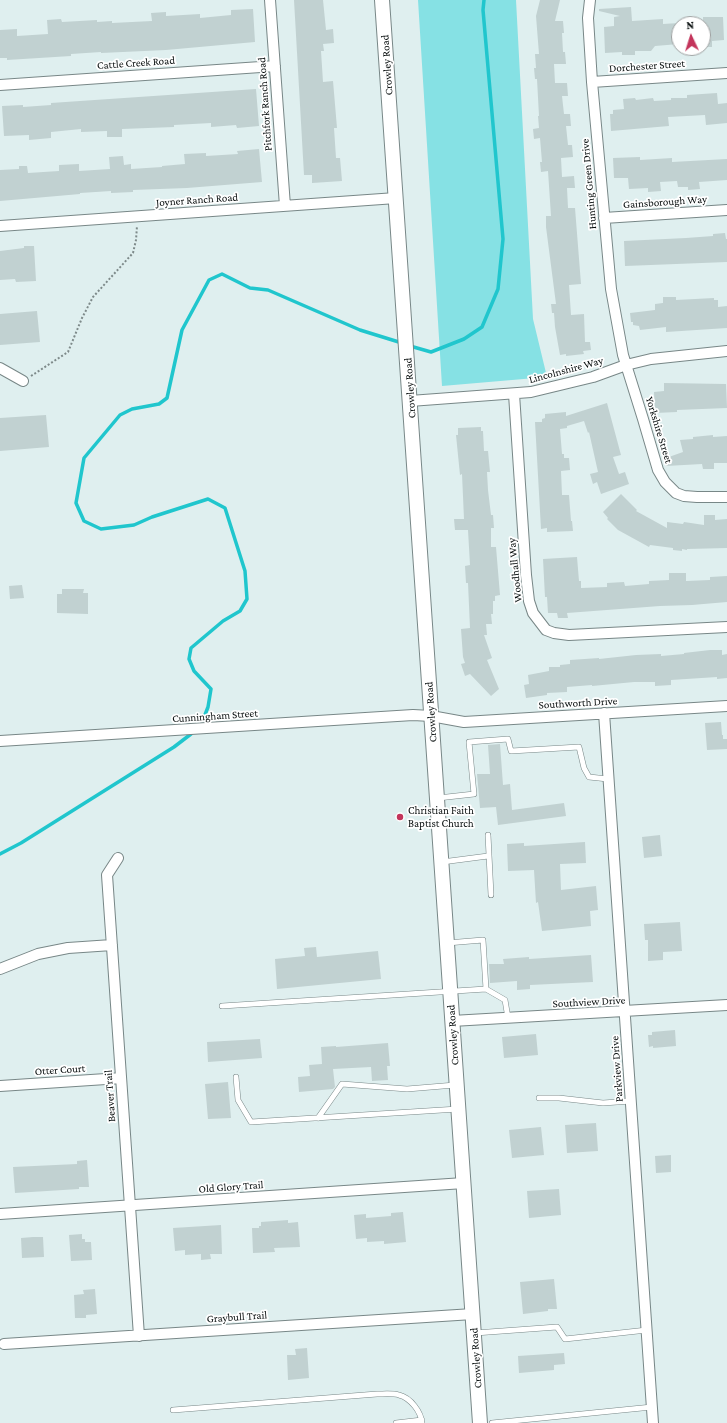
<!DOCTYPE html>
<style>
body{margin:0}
#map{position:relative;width:727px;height:1423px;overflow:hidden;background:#dfefef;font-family:"Crimson Pro",serif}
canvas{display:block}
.north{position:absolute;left:671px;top:16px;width:40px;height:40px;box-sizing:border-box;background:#fff;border:1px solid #9c9f9f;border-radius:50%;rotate:356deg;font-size:11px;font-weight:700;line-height:16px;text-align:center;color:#080e0e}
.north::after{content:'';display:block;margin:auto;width:14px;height:18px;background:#c3345b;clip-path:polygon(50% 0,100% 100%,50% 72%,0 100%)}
</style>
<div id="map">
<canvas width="727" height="1423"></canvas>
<div class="north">N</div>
</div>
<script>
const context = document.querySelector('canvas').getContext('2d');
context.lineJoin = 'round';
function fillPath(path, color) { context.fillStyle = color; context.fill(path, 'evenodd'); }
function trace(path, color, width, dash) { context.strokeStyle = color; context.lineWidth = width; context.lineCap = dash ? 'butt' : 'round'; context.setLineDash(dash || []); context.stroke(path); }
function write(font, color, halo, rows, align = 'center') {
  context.font = font + ' "Crimson Pro",serif'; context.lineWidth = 3.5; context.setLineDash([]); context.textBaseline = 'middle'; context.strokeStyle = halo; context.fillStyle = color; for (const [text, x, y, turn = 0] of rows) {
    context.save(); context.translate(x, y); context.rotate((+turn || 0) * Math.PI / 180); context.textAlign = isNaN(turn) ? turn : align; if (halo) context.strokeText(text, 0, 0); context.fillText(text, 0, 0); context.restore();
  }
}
const green = new Path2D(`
 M418,0H516L533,319L547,377L442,386Z`);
const stream = new Path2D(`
 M410,346L431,352L464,339L482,327L498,289L503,239L483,10L484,0
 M203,720L208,707L211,689L194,671L189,659L191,648L223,621L240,611L247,599L245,571L225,508L208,499L152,517L134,525L101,529L84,521L76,503L84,458L120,415L132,409L159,404L167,398L182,330L209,280L222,274L250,288L268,290L360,330L402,343
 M0,854L21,843L174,747L191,734`);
const building = new Path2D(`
 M294,0H323L326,30L333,29L334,43L323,44L324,51H321L323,82L333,81L337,128H334L336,158H340L342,181L312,183V175H304Z
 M540,0H560L555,21H563L564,33H562L563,52H565L566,64H554L555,83H567L568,96H562L564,114H570L571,126H566L568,145H572L573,157L561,158L562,177L574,176L575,188H567L568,208H575L581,284L569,285L571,315L584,314L585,342H590L591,350L583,351L584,354L566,356V354L560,355L555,327L554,313H552L551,304H556L546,227V216H551L548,171L541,172L540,162H542L540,138L534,139L533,129L539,128L538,116H539L537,79H535L534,68H536L535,54H539L536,16Z
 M631,7L632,21L663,19V24L679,23V44L655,46L651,51H635V55H622V52L605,53L604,27L614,26V17L620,16L599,11V9Z
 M253,9L255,42L166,50L101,53V52L71,54V56L7,60V58H0V30L17,29V36L48,34L47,20L61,19L62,22L97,20V22L112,21V23L152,21L151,13L166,12V16L200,14V18L231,15V10Z
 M703,17H723L724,40L712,41V47H703Z
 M256,89L259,126L237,128L236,125L211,127V123L174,125V127L122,129V137H107V131L81,132V129L51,132V138L29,140V135L4,136L2,106L23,105V107L51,105V103L80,101Z
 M717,93L718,104L727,103V123L706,125L705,115L668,117L669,126L611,131L610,114H613V110L624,109L623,99L635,98L636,100L653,98L654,101L671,100V98H687V95Z
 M259,149L262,182L187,188L133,190V192L111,193V191L80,193V194L0,201V170L19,169V166H27L28,173L59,171V165L79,164V171L110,169L109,157L123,156L124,165L131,164V169L162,167V166L185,164L184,154L206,153V156L238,154L237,151Z
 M640,157V160L672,158V162L727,159V180L699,182L700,189L688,190V187H678L677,181L660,182L661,191L648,192V188L629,189L628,178H614L613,158Z
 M725,233L726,239H727V262L625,266L624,241L686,238L713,236V234Z
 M24,246H34L36,281L16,282L15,279L0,280V251L24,248Z
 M663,297H676V300L714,298V300H718V307L727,306V328L666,332V327L640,330L639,326L633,325V322H631L630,313L655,310V304L663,303Z
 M37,311L40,342L0,345V314Z
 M664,383L726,384L727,408L677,410V412L655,413L654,392L664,391Z
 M607,403L621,455L613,457L619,474L625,472L629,484L601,494L597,482L593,484L590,474L598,472L589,432L588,433L584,421L567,426V428L560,429L562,454H564V458H569L570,470L561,471L562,495H569L571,521H572L573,531L547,532V528L541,529L535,422H542V419L545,418V414L566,412V416Z
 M46,415L49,447L0,451V418Z
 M481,427V431H483L484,451H488L490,472H487L488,490L491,515H493L494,528H491V547H496L500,595L495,596V601H493V614H491L492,624H486L487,635H484L492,658L487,660L499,689L491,696L470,674L465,676L461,664L465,663L463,657L461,629L470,628L468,583H466L465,566L470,565L468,530H455L454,519H464L462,474L460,475L456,435H458V428Z
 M713,435V437L727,436V463H714V469H703L702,464L666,466V458L683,452L680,440L693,439V437Z
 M621,494L637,510L636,511L667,528V522L683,524L684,522L704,525V515H715V520L727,519V548L687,549V550L682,549V551L673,550V548L650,545L649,547L618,530L607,519L608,518L603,512Z
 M577,557L579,581H581V588L607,587V583L624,582L625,586L649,584V581L669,580V573H686V581L710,580V577L727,576V602L692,605L660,606L567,613L568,618H558L557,613H548L547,597H545L543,559Z
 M22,585L24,598L10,599L9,586Z
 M62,589H84L83,593H88V614L57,613V594H62Z
 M710,650H722V655L727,654V678L717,679V677L671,680V685L655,686V682H634L592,686V685L567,687V692L547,693V695L526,698L524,685L529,684L528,675L549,671V667H560V665L570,664V660L599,658V659L636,655L661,654V656L684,654V653Z
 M721,722L722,735H723V739H727V749L707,750L705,723Z
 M500,744L503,785L510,784L512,810L564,803L566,816L498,825L496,807L480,808L477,774H490L488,745Z
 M660,835L662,856L644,858L642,837Z
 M585,842L586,863L560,864L561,890L596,886L598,910L590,911L591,926L542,931L538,902L536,903L534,870L508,871L507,844L524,843V846Z
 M680,922L682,951L663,952V960L648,961V940H645L644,924Z
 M316,947L317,957L378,951L381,979L277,989L275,959L305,956L304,948Z
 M591,955L593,982L530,985V989L517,990V981L490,983L489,964H504L503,959L529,957V959Z
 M675,1030L676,1046L653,1048V1046L649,1047L648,1035H652V1032Z
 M536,1034L538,1055L504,1058L502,1037Z
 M260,1039L262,1058L208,1062L207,1042Z
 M388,1043L390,1066H387L388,1080L372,1081L371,1067L333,1069L335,1087L333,1089L299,1092L298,1077L310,1076L309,1065L322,1064L321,1047L336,1046V1047Z
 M228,1082L231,1118L208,1119L205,1084Z
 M596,1123L598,1151L567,1153L565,1125Z
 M541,1127L544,1155L512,1158L509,1130Z
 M671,1155V1172L656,1173L655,1156Z
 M87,1160L89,1187H79V1189L15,1193L13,1167L77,1164V1161Z
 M559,1189L561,1215L529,1218L527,1191Z
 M403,1212L406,1242L384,1244V1241L367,1242V1238L356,1239L354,1215L366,1214V1218L391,1216V1213Z
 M288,1220V1223L298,1222L300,1247L274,1248L275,1252L253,1253L252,1228H259V1226H261V1222Z
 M221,1225L222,1254H210L211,1259L201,1260V1254L185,1255V1250L175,1251L173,1228Z
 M82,1234V1239H85V1242H91L92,1260L71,1261L69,1235Z
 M33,1237H43L44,1257L22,1258L21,1238Z
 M554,1279L557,1309H548V1311L523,1314L520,1282Z
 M95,1289L97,1314L86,1315V1318H75L74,1295L84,1294L83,1290Z
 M307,1348L309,1378L288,1380L287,1355H296L295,1349Z
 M564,1353L565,1364L554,1365V1370L519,1373L518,1356Z`);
const path = new Path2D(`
 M31,376L68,352L82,318L93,297L133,253L136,240L137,226`);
const lane = new Path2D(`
 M438,798L474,794L469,742L508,739L511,751L579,747L584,768L589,777L608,779
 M488,835L491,895
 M442,862L488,856
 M486,989L505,1000L508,1018
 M222,1006L486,989L483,940L447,943
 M236,1077L238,1100L251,1122L458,1109
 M539,1098H559L603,1103L631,1101
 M318,1118L342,1084L407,1089L455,1085
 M475,1333L557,1327L565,1339L647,1330
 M173,1410L377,1394C384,1394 393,1393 399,1395C411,1398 421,1412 422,1423
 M396,1423L422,1420
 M492,1423L652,1407`);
const street = new Path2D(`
 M270,0L285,206
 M590,0L588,18L592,82L611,289L623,355L643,419L658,470L665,482L676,493L684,496L697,497H727
 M592,82L727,73
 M0,85L275,66
 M604,218L727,210
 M0,226L396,198
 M0,368L23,381
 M514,394L526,575L529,601L533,613L546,630L554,633L569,635L727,627
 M410,401L531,392L593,377L626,365L651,359L727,351
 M604,713L653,1423
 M0,741L413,715L431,716L464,722L727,706
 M118,858L107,875L139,1336
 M0,969L38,954L68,948L112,945
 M452,1021L727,1005
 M0,1086L121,1078
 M0,1214L464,1183
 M4,1344L473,1314`);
const secondary = new Path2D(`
 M382,0L480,1423`);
const markers = [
 [400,817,4,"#c3345b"]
];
const streetNames = [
 ["Cattle Creek Road",136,63,-4],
 ["Crowley Road",387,65,-94],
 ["Dorchester Street",647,66,-4],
 ["Pitchfork Ranch Road",265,104,-94],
 ["Hunting Green Drive",589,184,-95],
 ["Joyner Ranch Road",197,200,-4],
 ["Gainsborough Way",665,202,-4],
 ["Lincolnshire Way",566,370,-15],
 ["Crowley Road",410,388,-94],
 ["Yorkshire Street",659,430,73],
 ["Woodhall Way",515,570,-96],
 ["Southworth Drive",578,703,-3],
 ["Crowley Road",431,712,-94],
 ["Cunningham Street",215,716,-4],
 ["Southview Drive",589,1002,-3],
 ["Crowley Road",453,1035,-94],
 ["Parkview Drive",617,1069,-94],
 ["Otter Court",60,1070,-4],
 ["Beaver Trail",110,1096,-94],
 ["Old Glory Trail",231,1187,-4],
 ["Graybull Trail",237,1317,-4],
 ["Crowley Road",476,1358,-94]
];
const poiNames = [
 ["Christian Faith",408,811],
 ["Baptist Church",408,824]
];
fillPath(green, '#86e1e4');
trace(stream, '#20c6cd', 3.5);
fillPath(building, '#c1d1d1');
trace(lane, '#788787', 6);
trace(street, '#788787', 12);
trace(secondary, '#788787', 16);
trace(path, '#7e8a8a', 2, [2, 2]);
trace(lane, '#fff', 5);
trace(street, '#fff', 10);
trace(secondary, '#fff', 14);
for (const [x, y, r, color] of markers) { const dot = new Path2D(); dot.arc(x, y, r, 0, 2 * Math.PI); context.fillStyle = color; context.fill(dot); trace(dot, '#fff', 1.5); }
write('11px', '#080e0e', '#fff', streetNames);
write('11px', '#080e0e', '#fff', poiNames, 'left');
</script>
